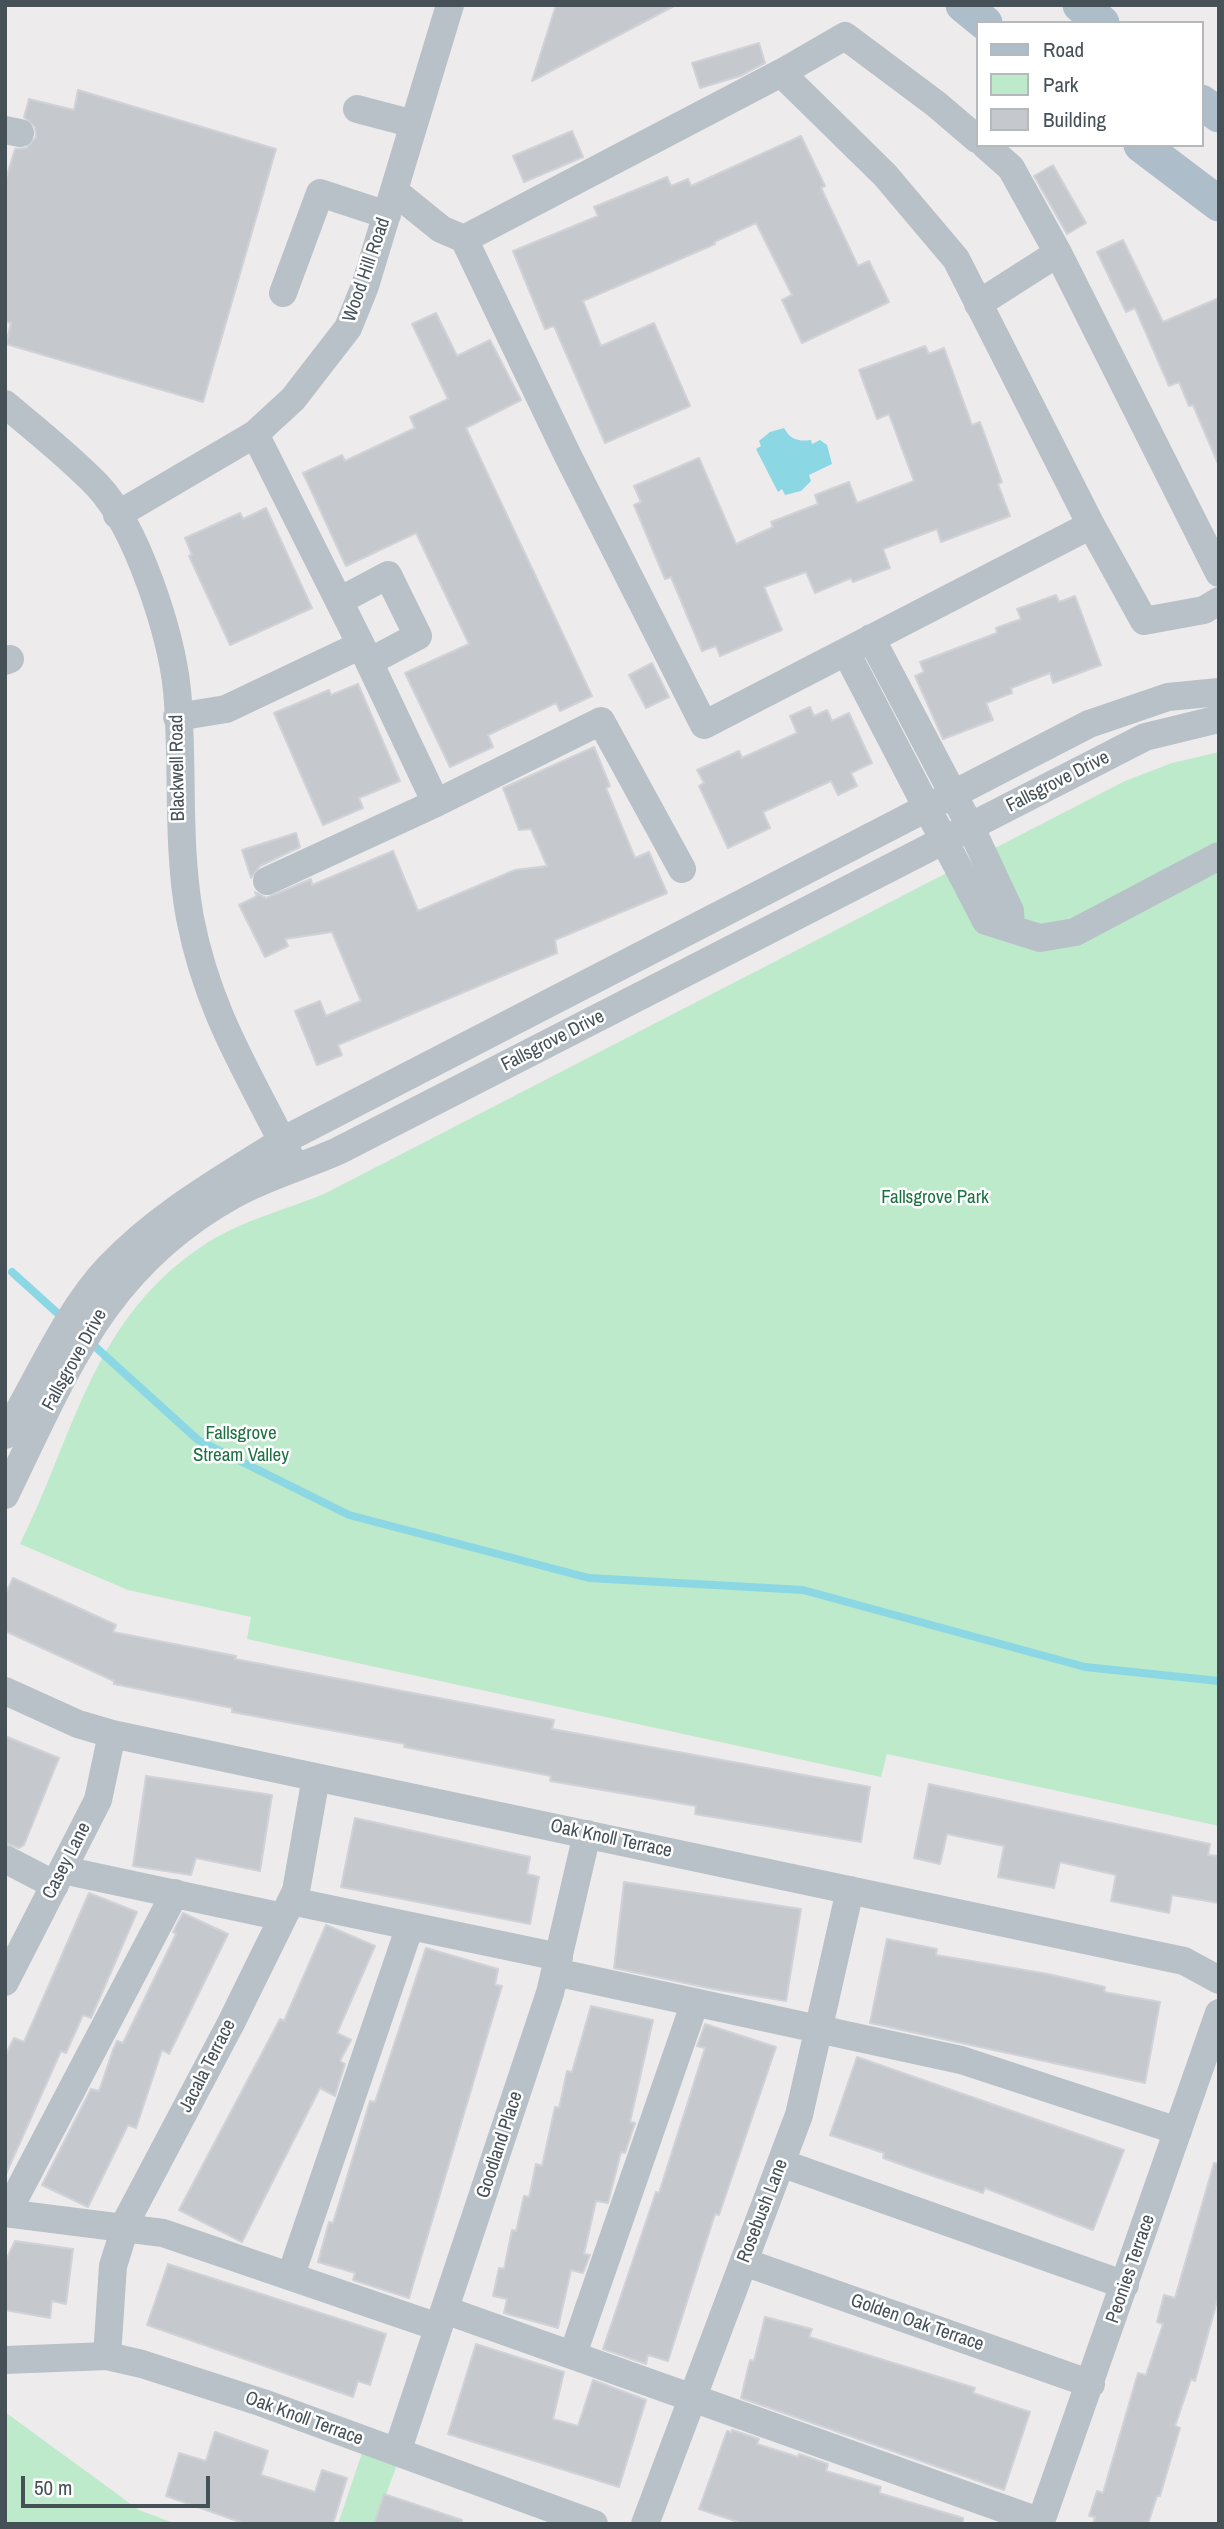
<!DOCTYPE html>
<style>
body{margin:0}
#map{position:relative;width:1224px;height:2529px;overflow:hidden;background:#eeebec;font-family:"Archivo Narrow",sans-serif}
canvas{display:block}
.frame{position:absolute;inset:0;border:7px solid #455057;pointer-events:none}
.legend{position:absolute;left:976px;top:21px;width:228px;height:126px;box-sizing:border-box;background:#fff;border:2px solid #b5b9bc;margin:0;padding:9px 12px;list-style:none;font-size:21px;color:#455057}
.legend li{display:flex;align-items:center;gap:14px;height:35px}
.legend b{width:35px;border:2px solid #b5b9bc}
.scale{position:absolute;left:21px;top:2476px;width:189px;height:32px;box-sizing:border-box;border:4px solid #455057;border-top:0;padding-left:9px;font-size:21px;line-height:24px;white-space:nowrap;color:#455057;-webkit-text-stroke:5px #fff;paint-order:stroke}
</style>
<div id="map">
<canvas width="1224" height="2529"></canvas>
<div class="frame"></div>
<ul class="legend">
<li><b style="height:9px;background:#adbdc9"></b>Road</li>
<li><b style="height:19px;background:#bceacb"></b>Park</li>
<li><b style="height:19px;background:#c5c9ce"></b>Building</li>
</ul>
<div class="scale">50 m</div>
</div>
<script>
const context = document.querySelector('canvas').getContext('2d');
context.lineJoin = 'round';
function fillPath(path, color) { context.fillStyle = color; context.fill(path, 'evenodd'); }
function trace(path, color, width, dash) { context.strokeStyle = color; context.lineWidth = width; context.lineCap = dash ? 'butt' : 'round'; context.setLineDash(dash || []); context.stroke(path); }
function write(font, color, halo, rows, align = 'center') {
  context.font = font + ' "Archivo Narrow",sans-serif'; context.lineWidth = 5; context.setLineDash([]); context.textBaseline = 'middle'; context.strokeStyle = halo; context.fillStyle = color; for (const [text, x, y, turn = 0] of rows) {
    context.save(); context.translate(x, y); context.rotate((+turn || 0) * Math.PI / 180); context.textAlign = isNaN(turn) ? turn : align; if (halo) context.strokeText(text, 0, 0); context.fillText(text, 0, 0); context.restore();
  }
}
const green = new Path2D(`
 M1219,752V1826L887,1754L881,1777L247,1639L251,1617L128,1590L20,1544C76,1432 92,1317 207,1243C243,1220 285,1210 324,1194L1125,781L1172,763Z
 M5,2412L139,2510L176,2524H5Z
 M366,2441L401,2454L375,2524H338Z`);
const water = new Path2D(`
 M784,428C790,439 798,442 811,440L812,444L820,440L827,445L832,464L809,475L811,481L801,491L785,495L782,489L778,492L756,449L761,446L759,441L770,432Z`);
const stream = new Path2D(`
 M12,1272L65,1320
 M90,1342L198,1440L349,1515L589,1578L803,1590L1085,1667L1219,1681`);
const building = new Path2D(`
 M556,5H676L532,81Z
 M759,43L765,63L740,76L700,88L692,63Z
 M78,90L276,149L203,402L6,344L11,323L5,321V182L15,149L26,148L36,137L35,127L24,117L29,99L74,110Z
 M572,131L583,157L524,182L513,156Z
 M801,136L825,186L821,188L858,266L869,261L889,302L802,343L782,300L792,295L756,223L714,242L715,244L583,301L601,346L654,323L690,406L605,443L554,326L545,329L513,251L598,216L594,207L667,177L671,186L688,179L691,186Z
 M1053,165L1086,223L1067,234L1034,176Z
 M1123,240L1163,322L1219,298V466L1193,405L1189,406L1179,382L1169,386L1135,308L1126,312L1097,252Z
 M436,313L457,356L490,340L521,400L466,428L592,696L560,711L556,703L488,735L493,747L450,767L405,673L469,644L416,533L346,566L303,473L342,455L345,461L415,428L410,417L448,399L412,324Z
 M925,346L929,354L944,348L972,425L980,422L1002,482L998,484L1010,516L941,542L937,529L883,549L890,568L853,582L851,578L815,593L806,572L764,587L782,630L720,656L716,646L702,651L671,577L665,579L634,505L641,502L634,486L699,458L736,544L773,527L771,522L818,504L815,495L849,482L857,503L914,481L889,414L877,419L859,370Z
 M266,508L312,608L230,645L189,556L192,555L185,538L240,513L243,519Z
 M1056,595L1059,602L1075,596L1101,665L1053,683L1050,673L1011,688L1012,693L986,703L993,720L943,739L915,676L924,672L920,662L997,633L996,628L1021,619L1017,609Z
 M652,663L669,697L646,708L629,675Z
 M358,684L400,781L359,798L363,808L323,825L274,713L329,690L331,695Z
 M810,707L814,716L827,710L832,721L849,713L872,763L851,773L857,786L838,795L831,781L763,812L770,828L728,848L699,786L704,783L697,770L739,751L742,758L797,733L790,716Z
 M594,747L610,786L606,788L635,858L649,852L667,893L555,940L557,953L338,1045L342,1055L317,1065L295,1011L320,1001L326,1016L361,1001L332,932L285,939L288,946L265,957L239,905L257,896L255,892L266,898L311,879L312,885L393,851L418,911L515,870L547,866L531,829L519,830L503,788Z
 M296,833L300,847L260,866L251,878L242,850Z
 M13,1578L116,1625L113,1632L236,1656L235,1659L554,1720L552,1729L870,1787L861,1842L695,1814L696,1806L550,1781L551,1776L404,1747L405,1744L232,1712V1708L114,1684V1681L5,1631V1595Z
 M5,1736L59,1758L24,1845L19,1848L5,1843Z
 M146,1776L272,1795L260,1871L196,1858L191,1875L133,1866Z
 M929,1784L1210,1844L1208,1855L1219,1856V1903L1172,1895L1169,1913L1111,1901L1116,1875L1060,1862L1054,1888L998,1877L1004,1846L947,1834L940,1864L914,1858Z
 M355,1818L530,1857L527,1874L539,1877L530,1924L341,1887Z
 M624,1882L801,1909L786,2001L713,1989L614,1968Z
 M89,1893L137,1912L91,2018L83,2015L66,2053L61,2051L5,2176V2056L14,2038L24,2042Z
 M183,1913L228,1934L169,2054L162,2050L136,2128L128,2125L88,2207L42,2185L91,2089L99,2091L113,2050L117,2041L123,2043L176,1934L173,1932Z
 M326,1925L375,1946L337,2033L351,2040L340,2061L345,2064L335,2096L320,2088L242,2242L179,2210L280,2019L284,2021Z
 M887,1939L937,1949L936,1955L1048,1974L1105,1987L1104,1992L1160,2002L1145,2083L870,2023Z
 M426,1948L498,1969L495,1985L502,1986L409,2298L353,2280L355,2273L318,2262L329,2222L333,2223L370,2101L375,2102Z
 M591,2006L653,2020L630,2122L635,2123L625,2153L621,2152L608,2203L596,2201L584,2254L590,2255L583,2273L571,2270L558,2328L504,2313L507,2299L493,2296L499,2268L504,2269L512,2230L516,2231L524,2196L529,2197L536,2164L542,2166L555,2107L559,2108L567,2071L572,2072Z
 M705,2024L776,2047L719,2215L715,2214L668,2361L648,2355L646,2364L603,2349L656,2192L659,2193L705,2048L697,2046Z
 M857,2057L1124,2150L1093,2230L985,2188L983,2193L936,2177L883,2158L884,2153L830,2135Z
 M1214,2163L1219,2164V2294L1195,2381L1191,2379L1175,2426L1180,2428L1160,2496H1157L1148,2524H1093L1095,2517L1089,2516L1097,2491L1103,2493L1138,2373L1146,2375L1163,2324L1157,2322L1164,2295L1175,2298Z
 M15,2241L73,2249L66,2304L52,2301L50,2318L5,2310V2262Z
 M168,2264L386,2334L370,2385L358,2381L353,2397L147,2325Z
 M765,2317L812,2329L809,2337L975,2388L973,2393L1030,2412L1004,2490L741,2398L750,2360L754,2361Z
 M476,2344L564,2372L553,2419L578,2426L593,2380L646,2400L619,2487L448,2434Z
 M732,2430L759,2439L757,2444L798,2457L799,2454L828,2464L826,2471L881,2487L879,2493L963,2518V2524H744L699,2509L727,2431L732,2433Z
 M215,2432L268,2451L261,2475L315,2492L322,2470L347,2478L333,2524H246L166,2496L179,2453L206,2461Z
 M384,2494L462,2520L461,2524H374Z`);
const minor = new Path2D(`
 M781,73L845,36L936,104L977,139
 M357,109L414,124
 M5,130L20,133
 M985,145L1011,168L1058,253L1219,573
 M394,191L441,229L464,239L568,456L704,725L1091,525L956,259L885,175L781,73L464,239
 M283,293L320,193L387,215
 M978,304L1058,253
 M5,404C36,430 69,456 97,485C137,527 171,633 177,690C184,766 176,842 190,918C208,1012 249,1074 290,1157
 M255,434L361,645
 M117,515L255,434L293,399L348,328L365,286L450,5
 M1091,525L1144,621L1204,610L1219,601
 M339,601L388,575L418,636L369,662
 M871,638L970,826L1010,911L1011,928
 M846,652L986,921L1040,938L1075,932L1219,856
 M5,661L10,659
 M177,717L226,709L361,645L436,803
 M267,881L436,803L601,721L682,869
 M5,1435C37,1382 67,1311 109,1267C159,1214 222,1179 282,1141L1089,724L1168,697L1219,692
 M5,1495C66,1370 105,1265 235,1194C267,1176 304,1166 338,1151L1145,737L1219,719
 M5,1691L78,1724L112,1734L1184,1961L1219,1980
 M5,1859L55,1885
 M63,1870L283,1917
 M291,1901L559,1957
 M555,1972L961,2060L1178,2131
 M5,1982L98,1800L112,1734
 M781,2163L1125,2285
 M5,2213L163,2233L438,2327
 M7,2213L175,1893
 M744,2262L1091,2384
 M291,2275L410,1926
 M445,2310L1041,2522
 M573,2354L695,2002
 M107,2356L113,2266L128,2218L231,2023L296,1891L316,1777
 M5,2360L107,2356L142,2364L263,2403L594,2524
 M397,2452L550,1993L587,1834
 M645,2524L799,2115L850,1890
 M1040,2524L1219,2013`);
const major = new Path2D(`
 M963,5L985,23
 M1080,5L1102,23
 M1201,102L1219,115
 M1141,145L1219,204`);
const streetNames = [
 ["Wood Hill Road",367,270,-71],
 ["Blackwell Road",178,768,-91],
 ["Fallsgrove Drive",1058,782,-27],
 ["Fallsgrove Drive",553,1041,-27],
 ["Fallsgrove Drive",75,1360,-61],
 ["Oak Knoll Terrace",611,1839,12],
 ["Casey Lane",67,1861,-63],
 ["Jacala Terrace",208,2066,-63],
 ["Goodland Place",500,2145,-72],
 ["Rosebush Lane",763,2211,-69],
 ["Peonies Terrace",1131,2269,-71],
 ["Golden Oak Terrace",917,2323,19],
 ["Oak Knoll Terrace",304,2419,20]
];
const parkNames = [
 ["Fallsgrove Park",935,1198],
 ["Fallsgrove",241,1434],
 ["Stream Valley",241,1456]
];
fillPath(green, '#bceacb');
fillPath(water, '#8bd7e4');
trace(stream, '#8bd7e4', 8);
fillPath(building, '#c5c9ce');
trace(building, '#d0d2d7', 2);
trace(minor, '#b8c1c7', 28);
trace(major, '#adbdc9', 35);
write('19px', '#455057', '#fff', streetNames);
write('19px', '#1d7242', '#fff', parkNames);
</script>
